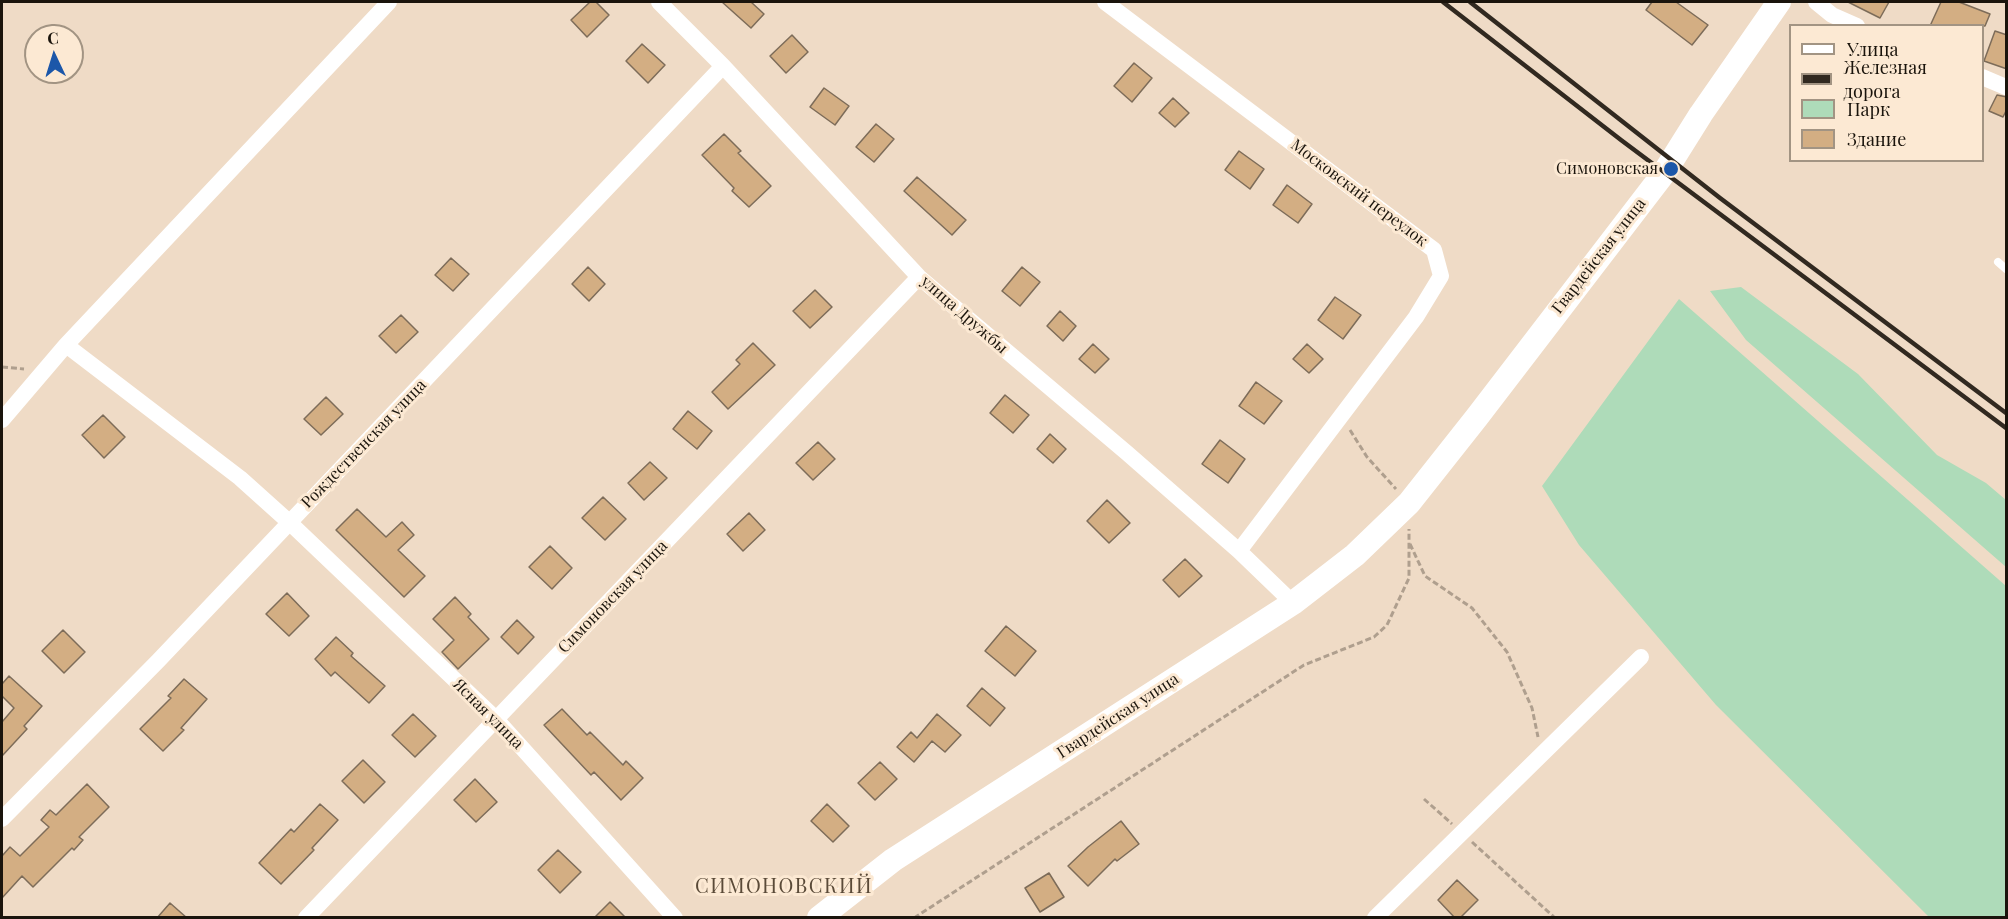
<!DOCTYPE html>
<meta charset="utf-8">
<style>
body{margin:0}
#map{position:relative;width:2008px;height:919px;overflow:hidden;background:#efdbc6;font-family:"Playfair Display",serif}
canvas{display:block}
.frame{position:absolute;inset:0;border:3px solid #1a140c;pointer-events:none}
.legend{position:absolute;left:1789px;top:24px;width:195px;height:138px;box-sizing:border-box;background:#fce9d3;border:2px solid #a29483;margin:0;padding:8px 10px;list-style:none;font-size:18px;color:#1a140c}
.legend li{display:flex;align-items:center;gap:12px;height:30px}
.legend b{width:30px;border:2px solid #a29483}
.north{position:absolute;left:24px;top:24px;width:60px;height:60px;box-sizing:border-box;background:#fce9d3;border:2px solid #a29483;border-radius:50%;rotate:356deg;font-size:16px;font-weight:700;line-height:24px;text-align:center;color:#1a140c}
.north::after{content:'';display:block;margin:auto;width:21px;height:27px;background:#1c57a9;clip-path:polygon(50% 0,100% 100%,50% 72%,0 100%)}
</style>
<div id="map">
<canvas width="2008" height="919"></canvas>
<div class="frame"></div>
<ul class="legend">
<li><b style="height:8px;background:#fff"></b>Улица</li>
<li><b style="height:8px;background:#312920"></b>Железная дорога</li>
<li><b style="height:16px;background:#aedbb9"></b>Парк</li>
<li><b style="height:16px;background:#d3ae83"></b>Здание</li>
</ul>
<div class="north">С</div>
</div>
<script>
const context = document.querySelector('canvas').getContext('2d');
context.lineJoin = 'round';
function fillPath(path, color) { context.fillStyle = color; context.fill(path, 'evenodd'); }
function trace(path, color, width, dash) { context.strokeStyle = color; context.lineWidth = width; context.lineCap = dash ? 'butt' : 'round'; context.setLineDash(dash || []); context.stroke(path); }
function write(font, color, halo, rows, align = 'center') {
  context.font = font + ' "Playfair Display",serif'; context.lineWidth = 6; context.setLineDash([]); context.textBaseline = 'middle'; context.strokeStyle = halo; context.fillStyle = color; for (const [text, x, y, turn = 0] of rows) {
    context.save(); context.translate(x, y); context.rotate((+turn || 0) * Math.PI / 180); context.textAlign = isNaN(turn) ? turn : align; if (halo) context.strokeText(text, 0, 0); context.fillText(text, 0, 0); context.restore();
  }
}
const green = new Path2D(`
 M1741,287L1858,374L1937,455L1986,483L2006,500V567L1746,340L1710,291Z
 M1679,299L2006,586V917H1929L1716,705L1579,545L1542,486Z`);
const building = new Path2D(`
 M590,2H596L609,15L587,37L571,20Z
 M722,2H751L764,14L751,28Z
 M1652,2H1676L1708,25L1692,45L1646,10Z
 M1848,2H1889L1880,18Z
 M1941,2H1959L1990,14L1985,26H1930Z
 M1995,31L2007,35V69L1984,61Z
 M792,35L808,52L786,73L770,56Z
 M642,44L665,65L648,83L626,61Z
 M1134,63L1152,78L1132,102L1114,86Z
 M824,88L849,106L835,125L810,107Z
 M1997,95L2007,97V109L2003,117L1989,111Z
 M1173,98L1189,113L1175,127L1159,113Z
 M876,124L894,139L874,162L856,147Z
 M724,134L741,151L738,153L771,186L749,207L732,191L734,188L702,155Z
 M1239,151L1264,169L1250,189L1225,170Z
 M917,177L966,220L952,235L904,191Z
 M1287,185L1312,204L1298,223L1273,205Z
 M451,258L469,274L453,291L435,275Z
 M588,267L605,284L589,301L572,284Z
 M1022,267L1040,282L1020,306L1002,291Z
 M815,290L832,307L810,328L793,311Z
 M1335,297L1361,315L1343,339L1318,320Z
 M1060,311L1076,326L1063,341L1047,326Z
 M401,315L418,332L396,353L379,336Z
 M753,343L775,365L728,409L712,392L740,364L736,360Z
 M1093,344L1109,359L1095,373L1079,359Z
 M1307,344L1323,359L1309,373L1293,359Z
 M1256,382L1282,401L1264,424L1239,406Z
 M1005,395L1029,415L1013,433L990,413Z
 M326,397L343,414L321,435L304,419Z
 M688,411L712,431L697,449L673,429Z
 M103,415L125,437L104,458L82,435Z
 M1050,434L1066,449L1053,463L1037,449Z
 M1220,440L1245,459L1228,483L1202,464Z
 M818,442L835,459L813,480L796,463Z
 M650,462L667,478L644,500L628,483Z
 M603,497L626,519L605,540L582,518Z
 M1107,500L1130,523L1109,543L1087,521Z
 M357,509L386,537L402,522L414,535L398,550L425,576L404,597L336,530Z
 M749,513L765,530L743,551L727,534Z
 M550,546L572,568L552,589L529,567Z
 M1185,559L1202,576L1179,597L1163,580Z
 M287,593L309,616L289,636L266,614Z
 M455,597L471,614L468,617L489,639L458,669L442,652L454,640L433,619Z
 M517,620L534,637L518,654L501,637Z
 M1006,626L1036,651L1015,676L985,651Z
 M63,630L85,652L64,673L42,651Z
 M336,637L353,653L351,656L385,686L369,703L335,672L331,676L315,659Z
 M9,676L42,706L24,726L27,729L2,756V722L14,708L2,696V684Z
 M184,679L207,699L181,728L184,730L163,751L140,729L171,698L168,696Z
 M982,688L1005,708L990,726L967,706Z
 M562,709L587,735L590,732L623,765L626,761L643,778L621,800L594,772L591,775L544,725Z
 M413,714L436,736L415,757L392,735Z
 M937,714L961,735L945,752L932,741L914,762L897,747L911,732L917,738Z
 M363,760L385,782L364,803L342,781Z
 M880,762L897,779L875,800L858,783Z
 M475,779L497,802L476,822L454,800Z
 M87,784L109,807L79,837L83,840L74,850L72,848L33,887L22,876L2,898V856L10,847L20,856L49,827L41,820L50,810L56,815Z
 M320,804L338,820L312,848L314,850L281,884L259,863L291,829L294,832Z
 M827,804L849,826L833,842L811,821Z
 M1121,821L1139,844L1117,861L1115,859L1088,886L1068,866L1088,847Z
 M558,850L581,872L560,893L538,870Z
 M1049,873L1064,897L1040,912L1025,888Z
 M1457,880L1478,900L1460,918H1455L1438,900Z
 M610,902L626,918H594Z
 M170,903L187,918H157Z`);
const path = new Path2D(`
 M2,367L24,369
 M1350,430L1367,457L1396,489
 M1410,544L1425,576L1472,608L1507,652L1532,708L1538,737
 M1424,799L1452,824
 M1472,842L1555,918
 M914,918L1304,665L1374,637L1387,625L1409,578V529`);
const lane = new Path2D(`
 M1998,262L2006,269`);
const street = new Path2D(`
 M659,2L723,66L919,277L1127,453L1239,551L1293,603
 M1105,2L1434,250L1441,276L1416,317L1239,551
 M1816,2L1832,15L1857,26
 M1982,77L2006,87
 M66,345L389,2
 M2,420L66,345L240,478L289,522L496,719L675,918
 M2,819L158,661L723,66
 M306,918L919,277
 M1375,918L1641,657`);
const secondary = new Path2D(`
 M819,918L893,860L1293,603L1355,555L1409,503L1477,417L1664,173L1701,114L1779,2`);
const rail = new Path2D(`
 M1443,2L1621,140L2006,428
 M1470,2L1720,198L2006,413`);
const markers = [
 [1671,169,8,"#1c57a9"]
];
const poiNames = [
 ["Симоновская",1658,169]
];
const streetNames = [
 ["Московский переулок",1359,193,37],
 ["Гвардейская улица",1599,256,-52],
 ["улица Дружбы",964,315,41],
 ["Рождественская улица",364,444,-46],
 ["Симоновская улица",613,597,-46],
 ["Ясная улица",488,714,45],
 ["Гвардейская улица",1118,716,-33]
];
const quarterNames = [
 ["СИМОНОВСКИЙ",784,887]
];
fillPath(green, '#aedbb9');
fillPath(building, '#d3ae83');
trace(building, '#7d6c59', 1.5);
trace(path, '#af9f8e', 3, [6, 3]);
trace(lane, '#fff', 8);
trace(street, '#fff', 16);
trace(secondary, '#fff', 24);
trace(rail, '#312920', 4.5);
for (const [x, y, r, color] of markers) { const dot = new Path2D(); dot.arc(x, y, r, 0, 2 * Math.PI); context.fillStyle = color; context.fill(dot); trace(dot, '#fce9d3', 2); }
write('16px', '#1a140c', '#fce9d3', poiNames, 'right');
write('16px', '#1a140c', '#fce9d3', streetNames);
context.letterSpacing = '1.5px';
write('20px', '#5a4a38', '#fce9d3', quarterNames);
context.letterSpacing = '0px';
</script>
